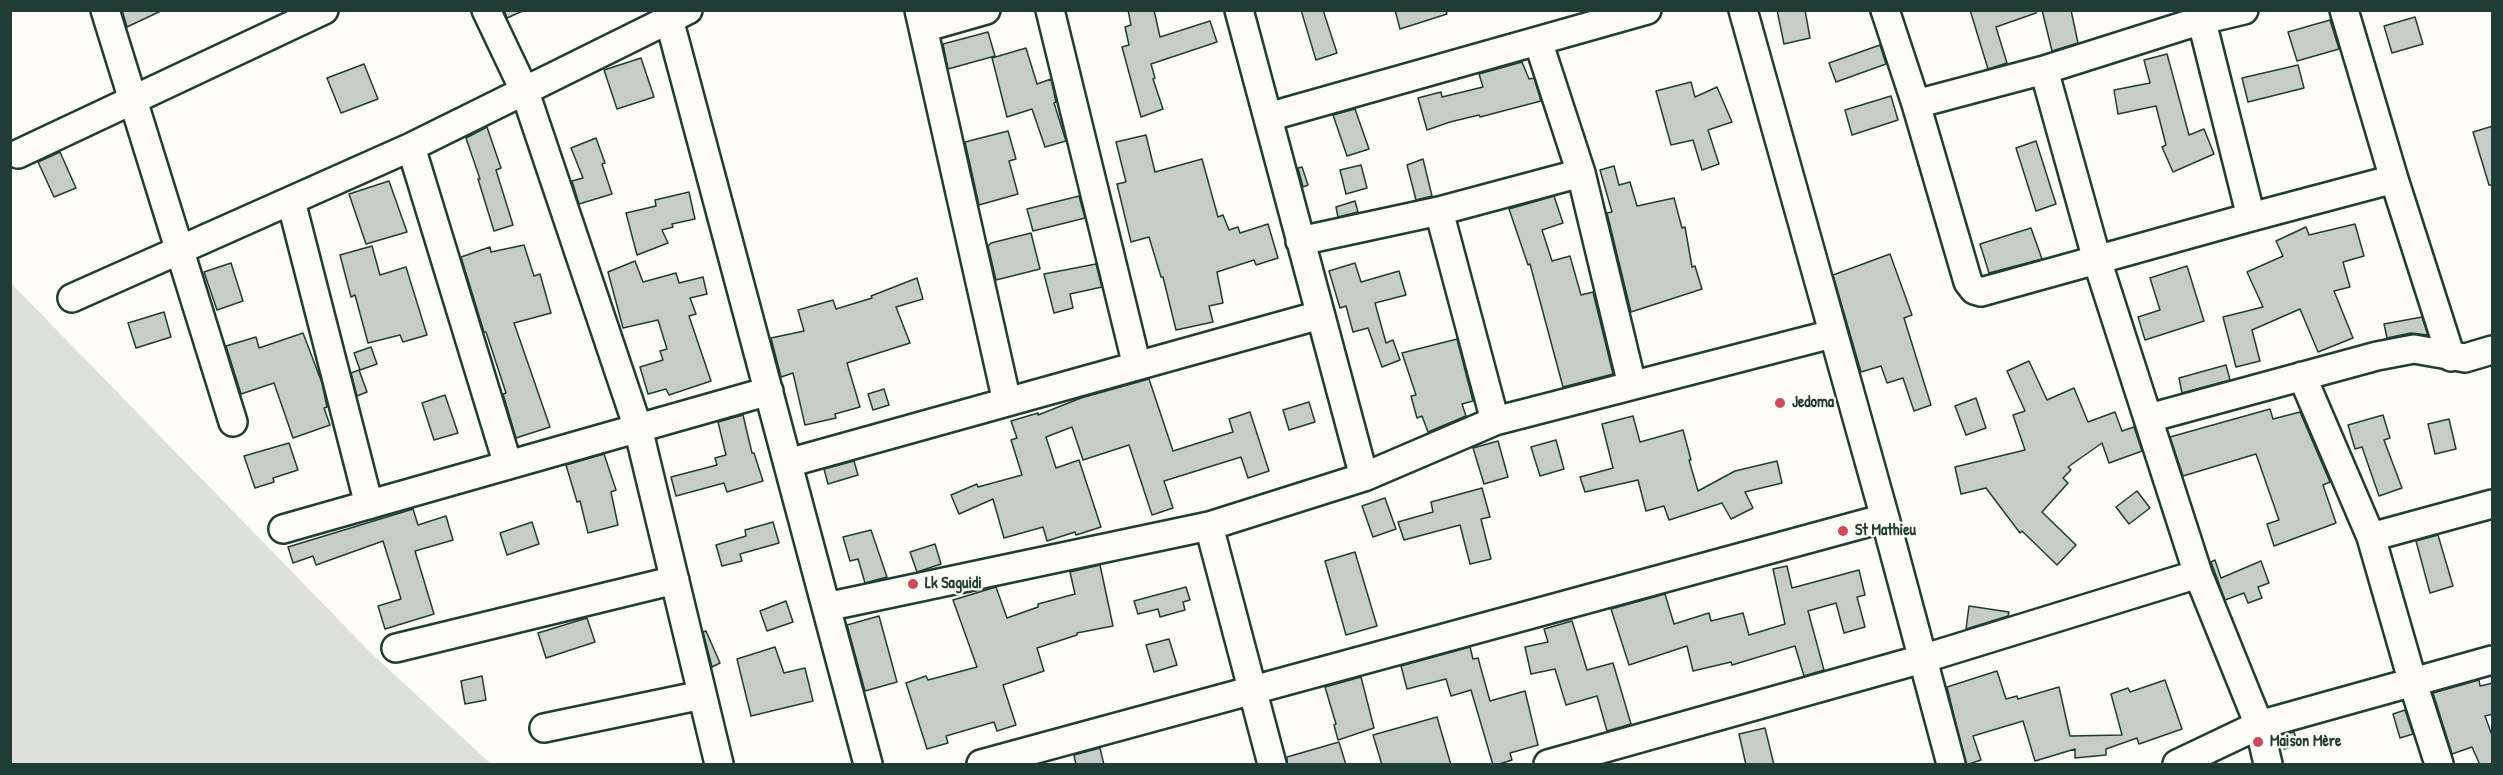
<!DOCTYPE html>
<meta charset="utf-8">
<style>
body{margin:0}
#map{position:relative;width:2503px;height:775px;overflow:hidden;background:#fdfcf7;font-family:"Patrick Hand",sans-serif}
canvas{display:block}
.frame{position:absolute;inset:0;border:12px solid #1f3d34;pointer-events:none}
</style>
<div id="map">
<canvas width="2503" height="775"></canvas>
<div class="frame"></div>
</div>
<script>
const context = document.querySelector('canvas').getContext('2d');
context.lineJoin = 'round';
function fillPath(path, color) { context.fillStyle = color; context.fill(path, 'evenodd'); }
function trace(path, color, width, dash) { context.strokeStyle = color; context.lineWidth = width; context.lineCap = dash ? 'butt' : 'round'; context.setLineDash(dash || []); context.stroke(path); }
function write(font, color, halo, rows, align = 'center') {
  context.font = font + ' "Patrick Hand",sans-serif'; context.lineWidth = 4.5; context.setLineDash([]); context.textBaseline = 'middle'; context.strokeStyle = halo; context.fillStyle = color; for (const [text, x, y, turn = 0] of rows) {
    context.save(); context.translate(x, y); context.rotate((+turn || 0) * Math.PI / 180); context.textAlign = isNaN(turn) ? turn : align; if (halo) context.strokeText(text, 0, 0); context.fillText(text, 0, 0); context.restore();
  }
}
const green = new Path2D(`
 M11,283L372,654L491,764H11Z`);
const building = new Path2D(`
 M122,10H163L127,27Z
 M504,10H525L507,18Z
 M1128,10H1154L1160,37L1210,21L1217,42L1151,64L1155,78L1153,79L1163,109L1141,117L1122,47L1129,45L1125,27L1131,25Z
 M1301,10H1323L1337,53L1316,60Z
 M1395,10H1446L1447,14L1400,29Z
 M1777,10H1805L1810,38L1784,44Z
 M1970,10H2036V13L1996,27L2007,63L1988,69Z
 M2042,10H2071L2078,43L2052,51Z
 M2415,17L2423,44L2392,53L2384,26Z
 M2330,20L2339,49L2297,61L2288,32Z
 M988,32L995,56L948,69L943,44Z
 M1880,45L1886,64L1836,82L1829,63Z
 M1026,48L1037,84L1051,79L1056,102L1054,103L1066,141L1045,147L1032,109L1007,117L992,58Z
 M2167,54L2189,135L2204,129L2214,154L2173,172L2162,147L2166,145L2156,106L2118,114L2114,90L2150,83L2144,60Z
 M641,58L654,97L617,109L604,70Z
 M1522,62L1529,79L1534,78L1541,101L1480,117L1479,115L1450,122L1427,130L1418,98L1441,92L1442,97L1483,87L1479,74Z
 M364,64L378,99L341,113L327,78Z
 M2298,65L2304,88L2248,102L2242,78Z
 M1691,82L1695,97L1717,87L1732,122L1708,130L1719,164L1702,170L1693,140L1671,145L1656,91Z
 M1891,96L1898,120L1852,135L1845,110Z
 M1355,109L1369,149L1347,156L1333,115Z
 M2493,126V185H2489L2473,132Z
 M487,127L501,168L496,170L513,225L494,231L478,179H480L466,138Z
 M1008,131L1016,159L1009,161L1018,194L979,205L965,142Z
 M1146,135L1155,172L1202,159L1218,217L1223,215L1229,230L1238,227L1240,233L1268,224L1278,258L1256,265L1254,260L1217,272L1223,303L1209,306L1213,322L1176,330L1163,277H1161L1149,237L1131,242L1117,184L1126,182L1116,142Z
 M596,138L605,163L602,164L612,194L579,204L572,181L583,178L571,148Z
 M2036,141L2056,204L2036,211L2016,148Z
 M60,152L76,188L54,197L38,162Z
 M1423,159L1432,196L1416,200L1407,165Z
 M1361,165L1367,188L1346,194L1340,170Z
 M1614,166L1619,185L1630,182L1637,206L1674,198L1682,228L1685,227L1692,267L1695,266L1702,289L1631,312L1607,213L1612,212L1600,170Z
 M1302,167L1308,185L1303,187L1298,168Z
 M389,181L407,232L366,244L349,194Z
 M689,192L695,219L672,224L673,227L662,230L668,243L637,255L626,213L656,206L655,200Z
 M1079,196L1085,218L1033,231L1027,209Z
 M1554,196L1563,223L1542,230L1552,261L1570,256L1581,295L1593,292L1613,374L1563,387L1530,264L1528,265L1509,209Z
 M1355,201L1358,212L1338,217L1336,207Z
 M2355,224L2364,256L2343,262L2350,287L2334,291L2353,338L2318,352L2300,309L2252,330L2260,361L2236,367L2223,317L2263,307L2247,272L2283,256L2276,241L2306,227L2309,235Z
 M2031,228L2042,259L1989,273L1980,244Z
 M1031,233L1040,269L996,280L988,246L991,243Z
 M524,245L534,276L540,274L551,313L514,323L550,427L516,438L503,394L506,393L486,332H484L461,257L490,247L491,252Z
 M372,246L380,275L406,267L427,335L403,342L400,335L368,343L355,295L351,297L340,255Z
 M1890,254L1912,315L1904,318L1931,405L1914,411L1903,378L1887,383L1881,366L1861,372L1833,275Z
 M635,261L643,282L676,273L679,283L703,277L707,294L690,298L696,314L689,316L711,381L669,395L666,389L648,394L640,367L663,360L660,351L667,349L658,320L623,328L608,272Z
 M231,263L243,301L217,310L204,272Z
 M1355,263L1361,282L1399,271L1406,295L1375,303L1386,343L1393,340L1400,360L1382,367L1368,328L1353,332L1346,306L1340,308L1329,271Z
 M1096,264L1102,287L1070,294L1073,308L1054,313L1044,274Z
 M2187,266L2204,321L2145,340L2138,317L2160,310L2150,278Z
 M917,278L923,299L896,307L910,343L847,363L860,407L835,414L836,418L805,425L793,373L781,377L771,338L804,331L798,310L833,300L836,309L872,298L871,296Z
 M164,312L171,337L136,348L128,323Z
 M2422,317L2428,335L2411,333L2387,338L2384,324Z
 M303,333L322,383L327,407L324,408L330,425L293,438L274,383L241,394L226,346L256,337L259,348Z
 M1457,339L1473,401L1462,404L1466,416L1428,432L1422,416L1417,418L1411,396L1416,395L1402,353Z
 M371,347L377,364L360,370L354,353Z
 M2029,361L2047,400L2074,388L2088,422L2115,412L2122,431L2134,427L2142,451L2109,463L2102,443L2068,467L2071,470L2063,478L2068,483L2042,512L2076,545L2057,565L2022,531L2020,533L1986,488L1961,494L1955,467L2025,450L2013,415L2025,411L2007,371Z
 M2226,365L2230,380L2182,393L2179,378Z
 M359,370L367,392L357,396L351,373Z
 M1149,379L1173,451L1233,432L1229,419L1250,412L1269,471L1248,478L1241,457L1164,481L1173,508L1152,515L1129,445L1083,460L1072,427L1046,437L1056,468L1079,460L1101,527L1076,535L1075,532L1047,541L1043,527L1004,538L993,499L959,514L951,495L977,484L978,487L1022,475L1011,440L1017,438L1011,421L1038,413V415L1081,398Z
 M884,389L889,405L873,410L868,394Z
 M445,395L458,433L434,440L422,403Z
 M1976,398L1986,428L1966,435L1955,406Z
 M1309,402L1315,422L1289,430L1283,410Z
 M2270,409L2273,419L2300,412L2330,482L2323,485L2336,523L2274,546L2267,524L2279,520L2256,454L2183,476L2170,437Z
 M743,415L752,453H754L763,481L727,492L724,483L676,496L671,477L717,465L715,458L726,455L718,422Z
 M2383,415L2390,438L2384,440L2402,488L2379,496L2362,447L2355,449L2348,425Z
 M1633,416L1640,442L1683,430L1691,460H1689L1698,491L1735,471L1777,461L1782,483L1745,492L1753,508L1731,519L1722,503L1669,520L1664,506L1646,511L1638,480L1585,492L1580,477L1613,468L1602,424Z
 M2449,419L2456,449L2435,454L2428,424Z
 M1556,440L1564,469L1540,476L1531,447Z
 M1498,441L1508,477L1484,484L1473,448Z
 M289,443L298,470L273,478L274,482L255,488L244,456Z
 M604,454L616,490L611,492L618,525L588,533L580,501L577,502L566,465Z
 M854,461L858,475L828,484L824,469Z
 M1482,488L1490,517L1481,519L1491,559L1470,564L1460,525L1404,540L1398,522L1433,512L1431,502Z
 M2137,491L2150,508L2129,524L2116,507Z
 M1385,498L1396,529L1373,537L1362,506Z
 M413,509L418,525L446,516L453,540L415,551L434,614L385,629L378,606L401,599L383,541L316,565L313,556L293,563L288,547Z
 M532,522L539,544L507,555L500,533Z
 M773,522L779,543L740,554L742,561L722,566L716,545L746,536L745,530Z
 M871,530L887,577L865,583L858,559L850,561L843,537Z
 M2438,535L2453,586L2430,593L2416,541Z
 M935,544L941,564L917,572L910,552Z
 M1355,552L1377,626L1346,635L1325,561Z
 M2215,560L2221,578L2261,561L2269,583L2258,587L2262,598L2248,603L2244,593L2225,600L2211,562Z
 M1100,565L1113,626L1077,633V635L1037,648L1044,671L1003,685L1016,725L997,731L994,722L946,736L948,743L927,749L906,683L926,676L928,680L977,667L953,600L996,587L1007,618L1038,607V604L1075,594L1070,572Z
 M1787,566L1792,588L1859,570L1865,595L1857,597L1865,627L1844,633L1836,603L1808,611L1824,670L1804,676L1795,646L1732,665L1731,662L1693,671L1687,646L1629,665L1611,609L1665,594L1674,624L1709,613L1711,621L1743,613L1749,635L1785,624L1773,569Z
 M1186,587L1190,600L1183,602L1185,610L1160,617L1158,609L1138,614L1134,601Z
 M786,601L793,622L767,631L760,611Z
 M1969,606L2009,612L2008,616L1966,629Z
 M879,616L897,682L865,691L847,625Z
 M587,618L595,642L546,658L538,633Z
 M1572,621L1587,670L1613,663L1631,724L1607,731L1597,696L1566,705L1555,669L1531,674L1525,647L1548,642L1544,629Z
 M706,631L720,663L712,667L703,632Z
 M1169,639L1177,665L1154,672L1146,645Z
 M775,647L784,673L805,668L813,701L751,716L737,659Z
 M1470,647L1473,659L1478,658L1490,701L1525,691L1538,745L1510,753L1512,760L1496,765H1493L1471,690L1451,696L1446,679L1407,689L1401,666Z
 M1997,671L2006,699L2017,696L2018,699L2059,687L2070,736L2122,735L2111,694L2128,688L2130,692L2165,680L2182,729L2139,744L2137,738L2106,749V755L2075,758V749L2035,761L2023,721L1973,736L1981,760L1966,765L1947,687Z
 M482,676L486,700L465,704L461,681Z
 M1361,677L1374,728L1338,740L1334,725L1336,724L1325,687Z
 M2479,680L2480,686L2493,683V714L2485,716L2493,738V765H2480L2472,747L2452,754L2433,693Z
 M2405,710L2413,734L2400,738L2393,714Z
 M1437,717L1451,765H1382L1373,735Z
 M1765,728L1774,765H1746L1739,734Z
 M2294,732L2298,745L2284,749L2280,735Z
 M1339,742L1346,765H1287V757Z
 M1100,748L1104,765H1076L1074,755Z`);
const minor = new Path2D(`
 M105,10L233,422
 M486,10L525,92L638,428L719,764
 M919,10L1007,402
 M1050,10L1137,366
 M1239,10L1364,477
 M1743,10L1885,518L1951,764
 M1885,10L1916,104L1968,282L1974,290L1981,292L2251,217L2394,179
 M2199,10L2251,217
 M2344,10L2394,179L2451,357
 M669,19L868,764
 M923,28L986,10
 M1538,41L1581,173L1632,385
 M2044,70L2097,260L2198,574L2259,725L2268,764
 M1916,104L2044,70L2202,20L2244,10
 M1268,117L1647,10
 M411,147L508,465
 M18,154L324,10
 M291,201L369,505
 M1439,211L1495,421
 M1300,241L1439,211L1581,173
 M72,298L411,147L688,10
 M2302,376L2371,537L2413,683L2439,764
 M2149,418L2377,356L2414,349L2465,358L2492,350
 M788,463L1320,315
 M1209,526L1272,764
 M283,529L769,391
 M2371,537L2492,504
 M826,607L1209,526L1364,477L1495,421L1832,334
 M396,648L675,580
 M544,728L702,695
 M981,764L1885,518
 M1548,764L1922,659L2198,574
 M2177,764L2259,725L2492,660`);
const markers = [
 [1780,403,6,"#d1495b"],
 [1843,531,6,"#d1495b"],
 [913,584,6,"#d1495b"],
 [2258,742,6,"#d1495b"]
];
const poiNames = [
 ["Jedoma",1792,403],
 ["St Mathieu",1855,531],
 ["Lk Saguidi",925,584],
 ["Maison Mère",2270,742]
];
fillPath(green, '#dde0db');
fillPath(building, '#c6cdc7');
trace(building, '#1f3d34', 1.5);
trace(minor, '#1f3d34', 32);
trace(minor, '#fdfcf7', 27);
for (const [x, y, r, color] of markers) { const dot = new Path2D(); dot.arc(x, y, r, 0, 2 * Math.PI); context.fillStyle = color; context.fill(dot); trace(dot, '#fdfcf7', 2); }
write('bold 16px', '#1f3d34', '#fdfcf7', poiNames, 'left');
</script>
